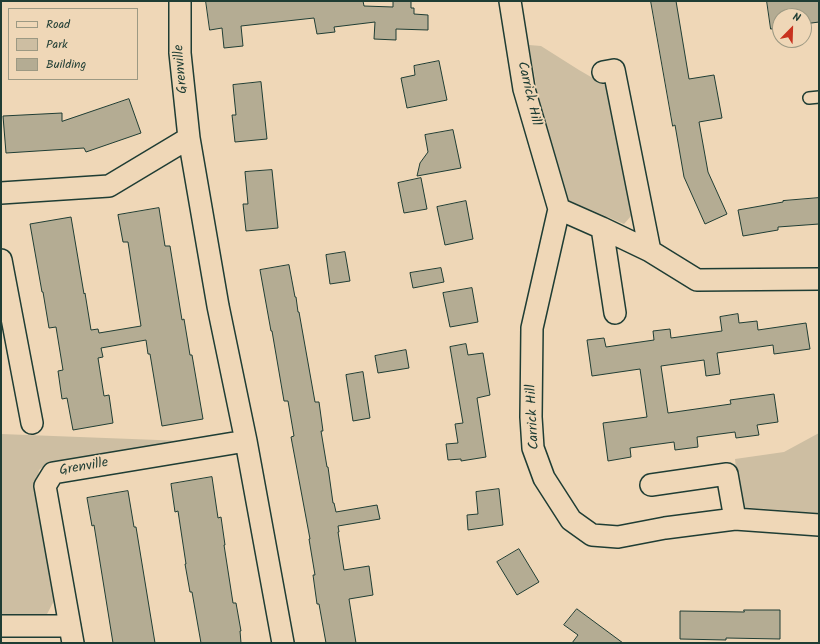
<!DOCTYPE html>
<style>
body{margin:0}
#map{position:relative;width:820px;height:644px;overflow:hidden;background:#efd7b7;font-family:Kalam,sans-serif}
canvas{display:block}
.frame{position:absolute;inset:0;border:2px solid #1f3d34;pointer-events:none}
.legend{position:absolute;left:8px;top:8px;width:130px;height:72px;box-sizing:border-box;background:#efd7b7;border:1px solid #9c9983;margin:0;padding:5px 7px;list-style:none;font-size:12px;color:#1f3d34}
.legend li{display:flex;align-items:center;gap:8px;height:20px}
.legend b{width:20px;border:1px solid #9c9983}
.north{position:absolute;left:772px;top:8px;width:40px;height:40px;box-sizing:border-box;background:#efd7b7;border:1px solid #9c9983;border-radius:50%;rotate:23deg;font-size:11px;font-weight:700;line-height:16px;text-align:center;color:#1f3d34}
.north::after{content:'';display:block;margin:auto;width:14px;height:18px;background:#c8321e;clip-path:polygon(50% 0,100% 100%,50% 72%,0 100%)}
</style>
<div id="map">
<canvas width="820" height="644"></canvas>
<div class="frame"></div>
<ul class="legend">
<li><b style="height:5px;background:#efd7b7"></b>Road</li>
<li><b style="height:11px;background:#cdbea2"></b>Park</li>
<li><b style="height:11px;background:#b4ac93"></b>Building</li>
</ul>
<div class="north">N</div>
</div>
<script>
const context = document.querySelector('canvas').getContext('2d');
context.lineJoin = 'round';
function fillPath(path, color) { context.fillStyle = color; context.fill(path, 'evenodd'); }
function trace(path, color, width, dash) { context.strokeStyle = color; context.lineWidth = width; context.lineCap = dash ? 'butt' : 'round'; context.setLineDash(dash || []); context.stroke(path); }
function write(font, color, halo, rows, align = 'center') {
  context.font = font + ' Kalam,sans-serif'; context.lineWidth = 4; context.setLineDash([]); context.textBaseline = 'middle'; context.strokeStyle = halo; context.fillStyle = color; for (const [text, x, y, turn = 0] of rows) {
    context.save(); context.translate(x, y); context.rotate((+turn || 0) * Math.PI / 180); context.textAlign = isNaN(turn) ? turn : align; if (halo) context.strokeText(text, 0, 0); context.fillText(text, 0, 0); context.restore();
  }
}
const green = new Path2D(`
 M529,45L541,46L579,70L610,88L631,216L624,224L556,195Z
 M819,433V513L740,507L735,459L784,452Z
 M1,434L184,441L46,464L39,470L36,489L37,504L55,587V599L47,614L42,617L1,618Z`);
const building = new Path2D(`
 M206,1H363L364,6L393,7V1H411V8H414V14L428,15V30L396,29V40L374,39L375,22L334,27L335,32L317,34L314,18L241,26L243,46L224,48L222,28L210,30Z
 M651,1H676L689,79L714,75L722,118L699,122L708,172L727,214L705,224L684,177L675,125L673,126Z
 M767,1H819V22L804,24V16H780V28L771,29Z
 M439,61L447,100L407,108L401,78L415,75L414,66Z
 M261,82L267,139L235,142L232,115H236L233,85Z
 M129,99L141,133L86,152L84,148L6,153L3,116L62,113V121Z
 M453,130L461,168L417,176L420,163L428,152L425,135Z
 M272,170L278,228L246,231L243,204H248L245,172Z
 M421,178L427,209L404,213L398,183Z
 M819,198V224L778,227V230L743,236L738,210L783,202V201Z
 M466,201L473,239L445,245L437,207Z
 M159,208L165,246H170L182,320L184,319L190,355H192L203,419L162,426L150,354H148L146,340L101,348L103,357L98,358L104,396L109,395L113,423L73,430L67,398L62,399L58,371L63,370L56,327L49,328L43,292H42L30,224L71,217L84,294L85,293L91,330L98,329L99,333L141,326L128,242H123L118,215Z
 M345,252L350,281L330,284L326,255Z
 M289,265L295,297H296L298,312H299L315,402H319L323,431H321L327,467H328L333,503H334L336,512L377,505L380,519L338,526L339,532H338L344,570L369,566L373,595L349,599L356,643H326L319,604H317L313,575H315L309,539H310L291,437L294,436L288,401H284L272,331H271L260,270Z
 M441,268L444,282L413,288L410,273Z
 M472,288L478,322L450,327L443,293Z
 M738,314L739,323L757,321L758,330L806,323L810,349L774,354L773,345L717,353L720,374L706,376L704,360L661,366L668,413L731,404L730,400L774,394L778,422L757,425L759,435L736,438L735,432L697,437L698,447L675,450L674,442L630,448L631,457L608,461L603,423L647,417L640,369L592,376L587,340L604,338L606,347L654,340L653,331L670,329L671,338L722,331L720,317Z
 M466,344L468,355L483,353L490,395L477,398L486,457L461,461V459L448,460L446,444L458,443L455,424L463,423L450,347Z
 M406,350L409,368L378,373L375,356Z
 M363,372L370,418L353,421L346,375Z
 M212,477L218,518L221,517L225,545H224L233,603H236L241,631H240L241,643H201L192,592H190L185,564H186L178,511L175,512L171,484Z
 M499,489L503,525L468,530L467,515L478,514L476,492Z
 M128,491L134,527H136L155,643H113L94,525L92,526L87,498Z
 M519,549L539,582L517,595L497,562Z
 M577,609L623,643H572L578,635L564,625Z
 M744,610H780V639L726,638V640L680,639V611L744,612Z`);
const lane = new Path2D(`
 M809,98L819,97`);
const street = new Path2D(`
 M180,1V53L189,138L218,306L246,441L283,643
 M510,1L524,89L559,209L532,328L531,417L533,448L544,478L571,520L592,535L618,537L665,528L735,519L819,525
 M603,72L614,70L650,251
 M1,193L109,186L189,138
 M559,209L602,228L650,251L697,280L819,279
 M602,228L615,313
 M1,260L32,423
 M651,485L727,474L735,519
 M1,626H70
 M73,643L45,486L53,473L246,441`);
const streetNames = [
 ["Grenville",182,69,-95],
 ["Carrick Hill",528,94,77],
 ["Carrick Hill",534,417,-93],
 ["Grenville",84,468,-10]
];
fillPath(green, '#cdbea2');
fillPath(building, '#b4ac93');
trace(building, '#1f3d34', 1);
trace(lane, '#1f3d34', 14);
trace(street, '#1f3d34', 24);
trace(lane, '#efd7b7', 11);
trace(street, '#efd7b7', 21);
write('14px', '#1f3d34', '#efd7b7', streetNames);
</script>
